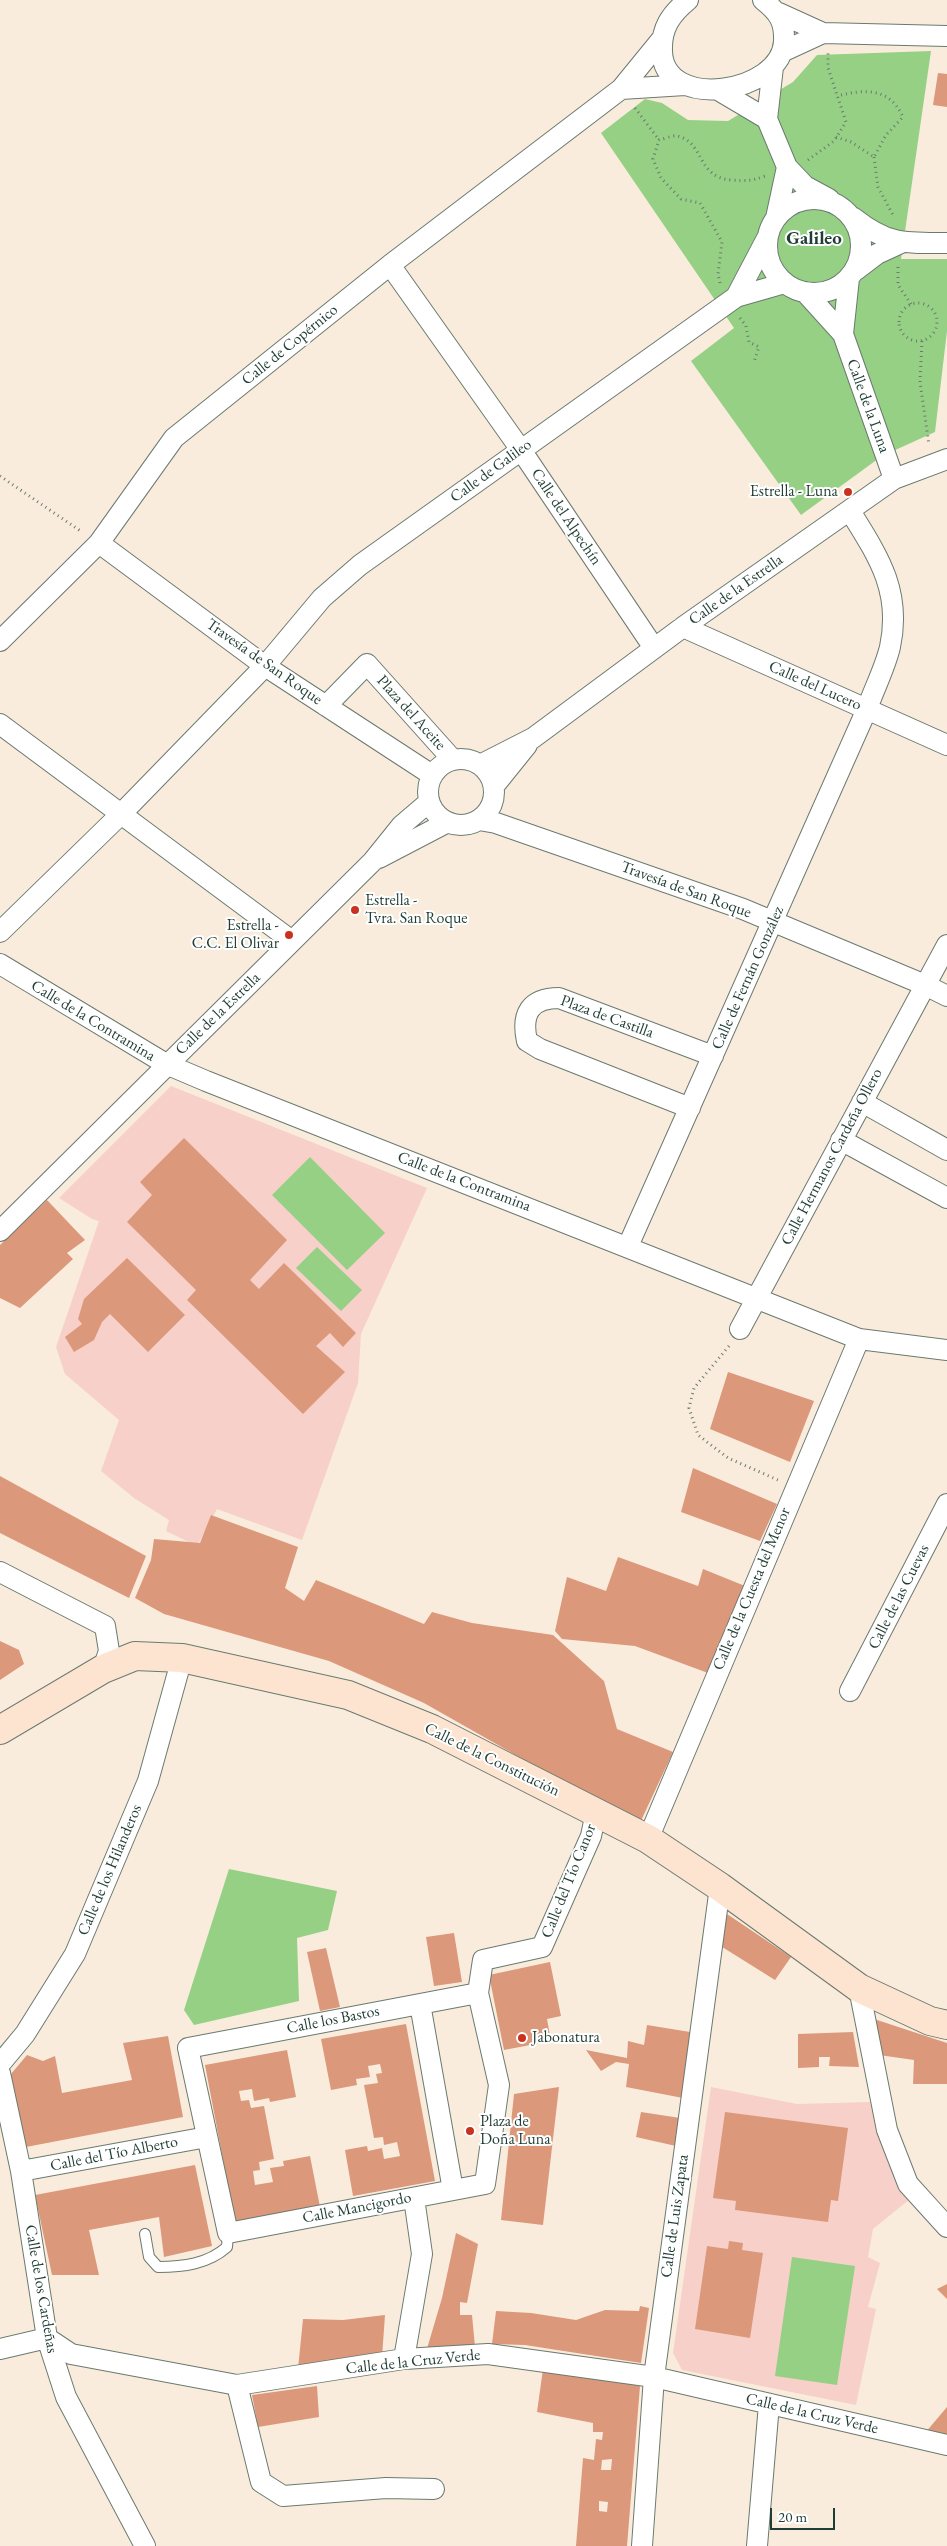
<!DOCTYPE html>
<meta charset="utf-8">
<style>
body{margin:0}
#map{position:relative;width:947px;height:2546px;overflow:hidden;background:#f9ecdd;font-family:"EB Garamond",serif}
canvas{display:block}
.scale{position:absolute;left:770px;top:2508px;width:65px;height:22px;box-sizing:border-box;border:2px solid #1f3d34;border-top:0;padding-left:6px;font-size:15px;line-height:18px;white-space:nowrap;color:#1f3d34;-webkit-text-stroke:4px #fff;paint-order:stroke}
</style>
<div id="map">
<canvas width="947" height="2546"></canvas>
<div class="scale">20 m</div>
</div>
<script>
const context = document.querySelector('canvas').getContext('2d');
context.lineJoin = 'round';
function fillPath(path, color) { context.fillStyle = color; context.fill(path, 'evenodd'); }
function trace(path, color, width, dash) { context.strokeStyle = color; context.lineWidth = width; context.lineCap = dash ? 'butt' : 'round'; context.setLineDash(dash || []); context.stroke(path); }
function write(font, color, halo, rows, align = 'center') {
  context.font = font + ' "EB Garamond",serif'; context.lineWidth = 4; context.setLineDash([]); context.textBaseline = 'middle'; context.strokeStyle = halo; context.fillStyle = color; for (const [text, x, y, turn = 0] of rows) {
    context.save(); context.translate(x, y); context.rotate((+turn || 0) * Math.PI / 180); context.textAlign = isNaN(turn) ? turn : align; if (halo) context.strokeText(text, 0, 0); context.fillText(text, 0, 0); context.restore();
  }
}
const built = new Path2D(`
 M171,1086L427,1188L361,1334L358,1383L302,1540L217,1509L197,1546L166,1531L169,1520L134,1498L101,1471L119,1420L65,1374L56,1347L99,1221L92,1219L59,1198Z
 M711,2087L797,2104L870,2102L881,2141L910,2199L873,2229L868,2257L880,2263L868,2307L876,2309L856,2405L682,2370L673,2353Z`);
const green = new Path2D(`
 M931,51L901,259H947V331L935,432L882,456L801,515L691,361L734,328L601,133L645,99L662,103L688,120L728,121L793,82L817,55Z
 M310,1157L385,1233L347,1270L272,1195Z
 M317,1247L362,1290L341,1311L296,1268Z
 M229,1869L337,1891L328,1930L297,1938L299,2001L194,2025L184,2010Z
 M792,2257L855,2266L837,2385L775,2376Z`);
const building = new Path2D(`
 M938,73L947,74V107L933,105Z
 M184,1138L287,1240L250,1280L259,1289L284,1263L356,1333L343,1347L330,1333L316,1346L345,1372L303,1414L187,1300L196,1290L127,1222L152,1195L140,1182Z
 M47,1200L85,1240L67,1253L73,1259L20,1308L0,1298V1245Z
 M127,1258L185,1315L148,1352L110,1314L102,1322L94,1340L74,1352L65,1337L82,1324L78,1319L84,1299Z
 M728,1372L814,1401L790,1462L710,1429Z
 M693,1468L777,1504L760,1541L681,1512Z
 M0,1476L146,1556L129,1598L0,1533Z
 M211,1515L298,1547L285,1588L304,1601L316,1580L424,1624L432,1612L472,1623L553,1635L604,1681L617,1729L673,1752L639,1825L424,1703L329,1661L164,1614L135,1598L151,1560L154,1539L200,1543Z
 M618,1557L698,1586L703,1569L745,1586L708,1673L635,1646L562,1639L555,1631L567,1577L606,1591Z
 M0,1641L19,1650L24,1664L0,1680Z
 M724,1912L791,1957L775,1980L719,1945Z
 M454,1933L462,1982L434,1986L426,1937Z
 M326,1948L340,2007L320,2011L307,1952Z
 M550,1962L561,2016L547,2019L551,2041L504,2050L489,1975Z
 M871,2018L947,2043V2084H913L914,2060L879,2055Z
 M406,2024L435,2181L353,2196L345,2150L367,2146L368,2151L382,2148L384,2159L400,2156L397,2142L384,2145L383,2137L374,2138L364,2085L378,2083L376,2074L382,2073L380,2064L368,2066L370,2077L356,2079L357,2085L331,2090L321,2039Z
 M647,2025L690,2032L683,2098L626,2087L629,2064L616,2062L601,2071L586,2050L627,2058L628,2041L644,2045Z
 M853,2032L859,2067L829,2066L830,2057H819V2067L798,2068V2034Z
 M168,2036L183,2117L26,2147L11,2074L27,2055L43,2061L55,2056L62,2093L132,2080L123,2043Z
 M287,2050L296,2097L270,2102L269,2098L254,2101L252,2089L239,2091L241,2101L249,2100L251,2108L264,2106L274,2159L259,2162L260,2170L253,2171L255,2185L273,2182L270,2168L284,2166L283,2161L310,2156L320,2207L235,2223L205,2065Z
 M559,2087L543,2225L501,2220L514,2094Z
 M641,2112L680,2118L676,2146L636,2137Z
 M725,2112L848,2128L838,2201L831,2200L828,2222L735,2210L736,2201L713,2198Z
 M195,2165L212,2246L164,2257L159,2217L89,2230L99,2275H52L35,2195Z
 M456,2233L478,2244L467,2303L460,2302V2315H472L475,2347L426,2352L442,2298Z
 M729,2241L743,2243L742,2250L763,2253L750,2338L695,2329L707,2246L728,2249Z
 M947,2284V2299L937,2289Z
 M640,2306L649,2308L641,2363L525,2345L492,2344L496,2311L531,2313L576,2320L605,2310L639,2311Z
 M385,2315L382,2357L298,2369L303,2319L343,2320Z
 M543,2369L640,2386L627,2546H576L583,2458L594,2460L596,2439L602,2440L603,2432H593V2423L537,2412ZM612,2459L611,2470H601L602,2460ZM599,2501L608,2502L607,2512L599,2511Z
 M317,2386L319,2417L258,2427L252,2395Z
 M947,2407V2439L925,2433Z`);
const path = new Path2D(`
 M635,108L659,140
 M836,137L851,142L874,157L886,135L903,117C889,87 865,89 837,96
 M874,157L878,187L894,217
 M808,160L834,141L846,122L828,68V53
 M898,267V285L911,304
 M720,283L718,274L722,242L700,203L681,199L661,178L653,159L659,140C664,139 672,135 677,136C705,142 696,177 731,180C745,181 752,181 765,176
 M899 322a19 19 0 1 1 38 0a19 19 0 1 1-38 0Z
 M740,318L746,326L749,342L759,347L754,362
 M922,341L920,382L929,445
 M0,476L82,532
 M729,1346L694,1388L689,1408L698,1435L728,1458L778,1480`);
const lane = new Path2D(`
 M145,2234L149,2257L158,2267C183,2267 208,2264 227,2247L228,2233`);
const street = new Path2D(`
 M688,0C671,14 661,28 662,51C663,112 782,94 784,41C785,21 778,12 763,0
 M779,13L823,33L947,36
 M784,51L823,33
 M773,67L767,119L787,167L805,186L829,199
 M621,89L685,85
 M718,90L767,119
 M767 246a47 47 0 1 1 94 0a47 47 0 1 1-94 0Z
 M776,218L787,167
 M854,218C888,245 905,243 947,243
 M390,265L521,450L654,648
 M856,270L877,254L901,243
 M805,292L843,334L894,479
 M736,297L767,238
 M843,334L849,278
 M99,543L265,666L432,775
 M683,627L947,745
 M0,641L99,543L174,438L390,265L621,89L661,40
 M326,706L367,664L453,760
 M0,724L292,941
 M428 792a33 33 0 1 1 66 0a33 33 0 1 1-66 0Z
 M480,765L533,738L683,627L894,479L947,459
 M494,786L527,745
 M479,820L496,823L743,909L925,985L947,996
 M379,858L448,822
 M0,932L122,813L265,666L322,598L360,565L736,297L785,283
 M0,964L166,1064L206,1081L859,1339L947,1350
 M862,1102L947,1150
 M690,1108L540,1049L527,1041C521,1014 530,998 559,998L713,1056
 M841,1140L947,1198
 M0,1231L373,861L402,825L429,802
 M628,1246L867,709C874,689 885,668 890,647C902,591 878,556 850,511
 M740,1329L947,945
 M0,1572L105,1626L109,1651L103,1669
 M850,1691L947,1504
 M648,1839L859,1339
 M859,1988L887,2130L908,2184L947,2227
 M478,1993L188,2048L228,2233L485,2184L499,2085L478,1993L483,1960L542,1947L591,1836L596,1812
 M420,2004L453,2190
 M0,2064L25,2034L75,1954L148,1781L182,1658
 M0,2073L21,2171L47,2338L66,2397L145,2546
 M21,2171L207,2137
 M0,2349L47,2338L71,2354L237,2385L404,2359L488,2354L654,2377L947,2445
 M404,2359L422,2254L414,2198
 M237,2385L261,2482L283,2496L386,2488L434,2489
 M642,2546L654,2377L720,1887
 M757,2546L769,2404`);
const secondary = new Path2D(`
 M0,1730L103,1669L135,1656L182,1658L348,1695L432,1729L648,1839L720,1887L859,1988L930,2021L947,2025`);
const markers = [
 [848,492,5,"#c8321e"],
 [355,910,5,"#c8321e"],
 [289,935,5,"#c8321e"],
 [522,2038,5,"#c8321e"],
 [470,2131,5,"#c8321e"]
];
const streetNames = [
 ["Calle de Copérnico",290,345,-39],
 ["Calle de la Luna",868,406,70],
 ["Calle de Galileo",491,471,-36],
 ["Calle del Alpechín",566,517,56],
 ["Calle de la Estrella",736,590,-35],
 ["Travesía de San Roque",264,662,35],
 ["Calle del Lucero",815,686,24],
 ["Plaza del Aceite",411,713,48],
 ["Travesía de San Roque",686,890,20],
 ["Calle de Fernán González",748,978,-66],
 ["Calle de la Estrella",218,1014,-44],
 ["Plaza de Castilla",607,1017,20],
 ["Calle de la Contramina",93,1021,31],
 ["Calle Hermanos Cardeña Ollero",832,1157,-62],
 ["Calle de la Contramina",464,1182,21],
 ["Calle de la Cuesta del Menor",752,1589,-67],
 ["Calle de las Cuevas",899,1597,-63],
 ["Calle de la Constitución",492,1760,26],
 ["Calle de los Hilanderos",110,1870,-67],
 ["Calle del Tío Canor",569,1881,-68],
 ["Calle los Bastos",333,2020,-11],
 ["Calle del Tío Alberto",114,2154,-11],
 ["Calle Mancigordo",357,2208,-11],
 ["Calle de Luis Zapata",675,2216,-82],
 ["Calle de los Cardeñas",41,2289,80],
 ["Calle de la Cruz Verde",413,2362,-6],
 ["Calle de la Cruz Verde",812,2414,13]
];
const poiNames = [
 ["Estrella - Luna",838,492,"right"],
 ["Estrella -",365,901],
 ["Tvra. San Roque",365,919],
 ["Estrella -",279,926,"right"],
 ["C.C. El Olivar",279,944,"right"],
 ["Jabonatura",532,2038],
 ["Plaza de",480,2122],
 ["Doña Luna",480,2140]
];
const quarterNames = [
 ["Galileo",814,239]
];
fillPath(built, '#f7d0c9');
fillPath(green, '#95d084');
fillPath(building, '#dc987a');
trace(lane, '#6b7a6f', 12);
trace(street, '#6b7a6f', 22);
trace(secondary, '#6b7a6f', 30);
trace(path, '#6b7a6f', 3, [1, 4]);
trace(lane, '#fff', 10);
trace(street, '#fff', 20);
trace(secondary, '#fde4d1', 28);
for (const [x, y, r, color] of markers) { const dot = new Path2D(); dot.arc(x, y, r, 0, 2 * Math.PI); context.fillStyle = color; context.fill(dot); trace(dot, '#fff', 2); }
write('16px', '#1f3d34', '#fff', streetNames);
write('16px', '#1f3d34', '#fff', poiNames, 'left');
write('bold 19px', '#1f3d34', '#fff', quarterNames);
</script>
